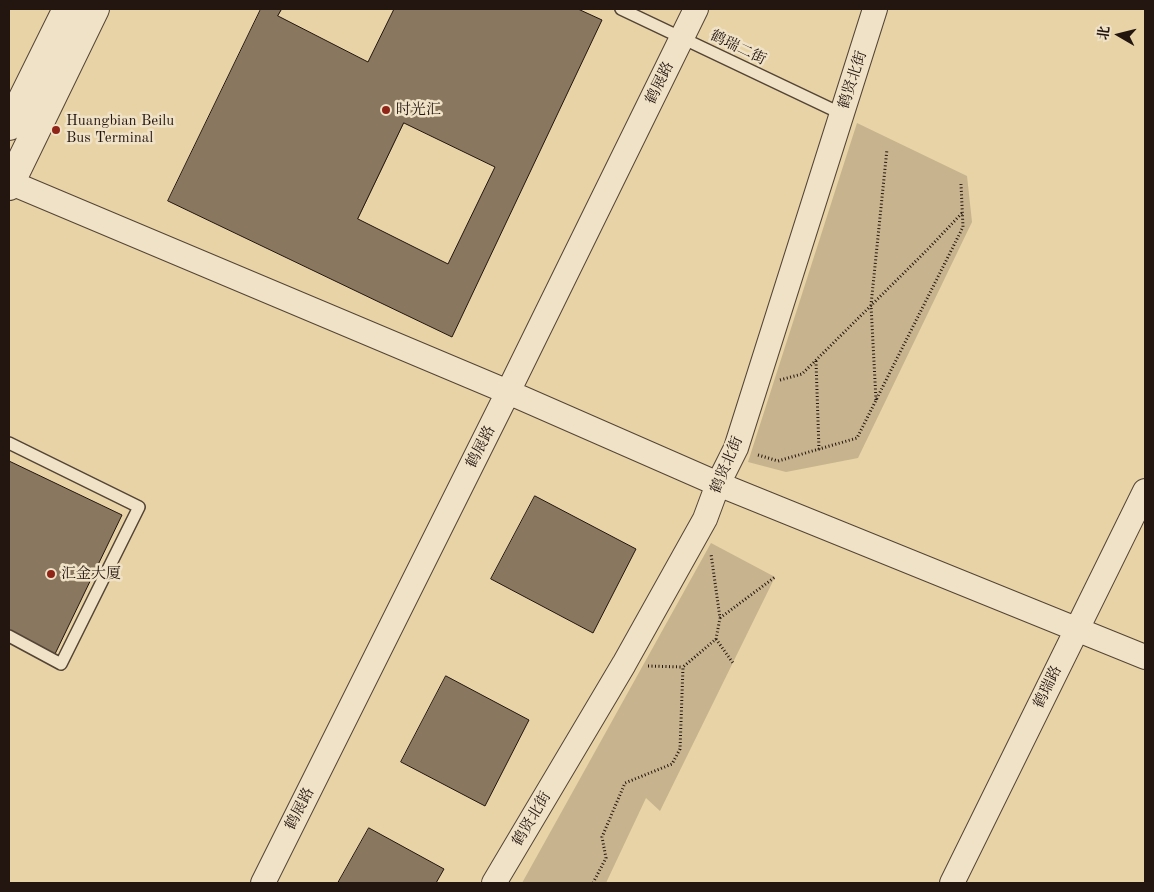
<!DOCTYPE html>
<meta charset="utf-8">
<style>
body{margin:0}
#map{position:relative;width:1154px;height:892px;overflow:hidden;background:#e8d3a7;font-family:"Old Standard TT","Noto Serif SC",serif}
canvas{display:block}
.frame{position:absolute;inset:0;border:10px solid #231510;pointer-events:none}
.north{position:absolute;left:1094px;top:10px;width:50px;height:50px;-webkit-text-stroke:4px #f0e2c6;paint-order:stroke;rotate:278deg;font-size:14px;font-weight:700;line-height:20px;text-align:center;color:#231510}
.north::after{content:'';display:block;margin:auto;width:18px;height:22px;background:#231510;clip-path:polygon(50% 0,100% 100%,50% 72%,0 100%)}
</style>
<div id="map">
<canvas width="1154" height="892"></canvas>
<div class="frame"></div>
<div class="north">北</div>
</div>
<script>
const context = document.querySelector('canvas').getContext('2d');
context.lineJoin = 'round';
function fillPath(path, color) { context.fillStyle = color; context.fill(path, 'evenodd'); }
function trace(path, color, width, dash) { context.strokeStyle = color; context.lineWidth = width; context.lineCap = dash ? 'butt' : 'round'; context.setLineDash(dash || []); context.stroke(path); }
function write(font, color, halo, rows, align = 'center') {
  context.font = font + ' "Old Standard TT","Noto Serif SC",serif'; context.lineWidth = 5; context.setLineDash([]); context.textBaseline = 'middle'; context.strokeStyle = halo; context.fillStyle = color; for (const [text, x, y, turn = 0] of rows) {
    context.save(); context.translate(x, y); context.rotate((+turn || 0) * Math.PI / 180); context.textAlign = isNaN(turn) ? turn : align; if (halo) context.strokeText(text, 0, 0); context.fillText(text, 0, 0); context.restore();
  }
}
const green = new Path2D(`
 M857,123L967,176L972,222L858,458L786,472L748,462Z
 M711,543L775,577L660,811L646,798L606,883H522Z`);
const building = new Path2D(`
 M261,9H578L602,20L452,337L168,201Z
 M282,9H394L368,62L278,16Z
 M404,123L495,167L448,264L358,219Z
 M9,461L122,515L55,654L9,632Z
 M535,496L636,549L593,633L491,579Z
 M446,676L529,720L485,806L401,762Z
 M369,828L444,869L436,883H338Z`);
const path = new Path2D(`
 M816,361L819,450
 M780,380L802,374L928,249L963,212
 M876,400L871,305L887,149
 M758,455L778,461L857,438L963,227L961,184
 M720,618L775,577
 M716,639L733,663
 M648,666L683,667
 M593,883L606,858L602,837L625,783L672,764L680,749L683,667L716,639L720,618L711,554`);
const service = new Path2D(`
 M621,9L842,114
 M9,443L139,507L61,664L9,636`);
const minor = new Path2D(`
 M9,182L508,392L718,484L1145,657
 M263,883L508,392L696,9
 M494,883L624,664L705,519L718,484L736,448L875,9
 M952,883L1145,491`);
const tertiary = new Path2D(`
 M9,126L67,9
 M9,186L95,9`);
const markers = [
 [386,110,5,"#8f2418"],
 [56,130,5,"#8f2418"],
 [51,574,5,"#8f2418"]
];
const streetNames = [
 ["鹤瑞二街",738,48,26],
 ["鹤贤北街",853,80,-72],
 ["鹤展路",660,83,-64],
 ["鹤展路",481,447,-63],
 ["鹤贤北街",727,465,-67],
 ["鹤瑞路",1048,687,-64],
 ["鹤展路",300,809,-63],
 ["鹤贤北街",532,819,-59]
];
const poiNames = [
 ["时光汇",396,110],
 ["Huangbian Beilu",66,121],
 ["Bus Terminal",66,138],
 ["汇金大厦",61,574]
];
fillPath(green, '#c7b38d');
fillPath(building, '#89785f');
trace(building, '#231510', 1);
trace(service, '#544436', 14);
trace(minor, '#544436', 26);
trace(tertiary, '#544436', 30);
trace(path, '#231510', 3, [1, 2.5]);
trace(service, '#f0e2c6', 11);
trace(minor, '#f0e2c6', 24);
trace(tertiary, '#f0e2c6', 28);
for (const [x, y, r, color] of markers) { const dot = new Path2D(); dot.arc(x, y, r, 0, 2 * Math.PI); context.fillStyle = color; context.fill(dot); trace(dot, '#f0e2c6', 2); }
write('15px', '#231510', '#f0e2c6', streetNames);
write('15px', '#231510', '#f0e2c6', poiNames, 'left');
</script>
